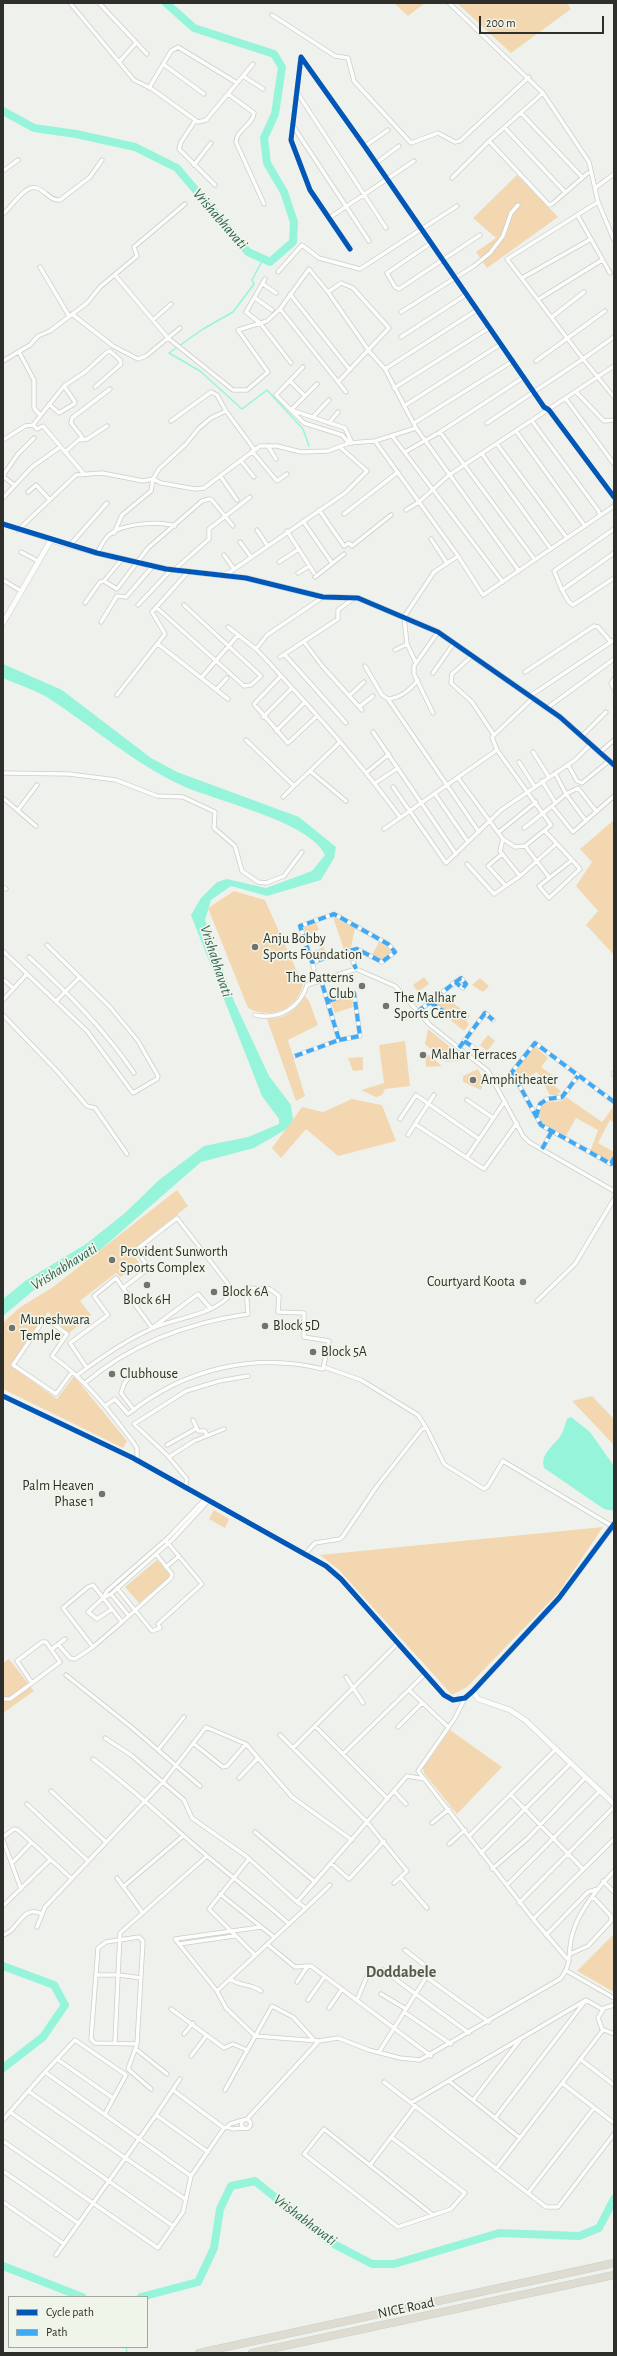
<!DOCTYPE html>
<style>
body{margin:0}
#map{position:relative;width:617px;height:2356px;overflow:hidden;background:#eff2ec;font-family:"Alegreya Sans",sans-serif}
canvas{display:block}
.frame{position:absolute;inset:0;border:4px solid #2e2f2b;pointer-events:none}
.legend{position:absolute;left:8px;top:2296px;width:140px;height:52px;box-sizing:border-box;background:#f0f5e9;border:1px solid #a2a69d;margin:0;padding:5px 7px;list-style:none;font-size:12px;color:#2e2f2b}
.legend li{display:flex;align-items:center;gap:8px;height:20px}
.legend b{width:20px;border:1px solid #a2a69d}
.scale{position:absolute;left:479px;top:16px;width:125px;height:18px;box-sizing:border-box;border:2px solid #2e2f2b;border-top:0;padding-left:5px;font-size:12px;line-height:14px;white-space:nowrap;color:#2e2f2b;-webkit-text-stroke:3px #f0f5e9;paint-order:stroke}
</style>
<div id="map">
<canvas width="617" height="2356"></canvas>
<div class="frame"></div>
<ul class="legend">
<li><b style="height:5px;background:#0057b8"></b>Cycle path</li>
<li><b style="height:5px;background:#3fa9f5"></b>Path</li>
</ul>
<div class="scale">200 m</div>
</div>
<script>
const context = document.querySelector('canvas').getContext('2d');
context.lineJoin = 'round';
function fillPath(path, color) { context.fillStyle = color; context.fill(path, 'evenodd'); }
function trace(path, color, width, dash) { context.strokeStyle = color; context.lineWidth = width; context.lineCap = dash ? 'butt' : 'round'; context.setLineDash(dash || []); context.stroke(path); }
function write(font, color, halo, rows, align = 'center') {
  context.font = font + ' "Alegreya Sans",sans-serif'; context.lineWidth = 3.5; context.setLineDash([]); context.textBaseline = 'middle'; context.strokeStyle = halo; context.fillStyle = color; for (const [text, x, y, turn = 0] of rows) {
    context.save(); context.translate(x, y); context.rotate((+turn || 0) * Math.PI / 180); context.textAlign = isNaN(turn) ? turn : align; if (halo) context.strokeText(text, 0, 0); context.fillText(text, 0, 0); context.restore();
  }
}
const green = new Path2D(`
 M394,3H425L408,16Z
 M457,3H567L571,9L511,53Z
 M517,175L558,217L487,268L476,252L496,238L473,218Z
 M614,820V955L586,925L598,911L576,886L592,862L580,849Z
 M234,891L265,900L303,985C296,1010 270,1020 248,1008L208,908Z
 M333,917L355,928L351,947L344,950Z
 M316,922L319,930L306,935L303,926Z
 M379,942L388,947L391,953L381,960L372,955Z
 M324,947L327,955L314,960L311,952Z
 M424,977L429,984L418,992L413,985Z
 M480,978L489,986L483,992L472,985Z
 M305,996L309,1001L318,1025L288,1040L305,1096L296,1101L267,1019C284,1019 296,1011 305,996Z
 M444,996L470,1016L466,1021L469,1024L464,1031L444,1015L446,1012L435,1003Z
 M351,997L353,1007L335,1013L331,1002Z
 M428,1029L466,1060L446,1062L425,1044Z
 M488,1035L495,1041L487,1051L480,1045Z
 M405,1041L410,1086L385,1089L382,1095L376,1097L361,1090L384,1083L379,1045Z
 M534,1046L548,1058L541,1067L556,1078L552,1084L561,1091L557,1095H550L537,1072L519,1082L513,1073Z
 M425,1052L442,1066L426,1067Z
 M363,1057V1070L353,1071L348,1058Z
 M478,1069L484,1081L481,1090L463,1082V1076Z
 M566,1097L602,1122L614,1106V1122L610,1120L598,1143L614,1152L610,1162L590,1152L598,1130L576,1118L566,1136L543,1124L539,1116L541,1106C549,1098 559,1105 566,1097Z
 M352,1099L382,1105L396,1141L338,1156L306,1129L281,1158L272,1148L302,1107L323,1112Z
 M177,1190L188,1206L131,1251L139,1263L121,1277L116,1273L80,1301L91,1315L68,1334L48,1312L10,1365L57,1399L74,1376L127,1441L123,1448L3,1389V1323L19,1308L53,1287Z
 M592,1396L614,1419V1445L572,1401Z
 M214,1510L229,1519L225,1528L209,1519Z
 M603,1527L559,1592L467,1687L452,1695L339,1570L320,1555Z
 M157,1560L171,1576L139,1603L125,1587Z
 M9,1659L34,1691L3,1713V1663Z
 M450,1730L502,1767L457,1814L424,1773L423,1768Z
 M614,1934V1992L577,1971Z`);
const water = new Path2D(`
 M3,664L62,690L151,758L177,772L299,817L336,847L334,858L321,880L267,896L231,886L211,900L205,920L234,1001L269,1076L291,1105L293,1120L285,1130L254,1148L201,1162L92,1257L34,1290L3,1316V1299L25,1281L86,1244L125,1213L159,1180L204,1146L248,1137L279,1124V1119L262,1096L191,915L201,898L217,882L227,879L266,888L312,871L325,855C311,822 216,801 183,786C135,764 94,728 50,699C36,690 18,685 3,678Z
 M571,1417L590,1432L614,1466V1511L604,1509L544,1468C540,1453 554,1446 561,1435C564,1430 565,1424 567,1419Z`);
const stream = new Path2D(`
 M263,259L252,280L254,284L233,312L203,329L169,353L200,371L242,409L267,390L303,429L309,446
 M126,2347L127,2353`);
const river = new Path2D(`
 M3,111L34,128L76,134L135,147L177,168L248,252L270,262L293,242L294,222L284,192L267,163L264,138L275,114L282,67L274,54L194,28L166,3
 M3,1966L54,1985L65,2005L43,2037L3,2068
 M3,2266L82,2297
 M141,2297L198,2282L214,2248L220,2209L231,2186L255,2181L330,2242L372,2264H394L499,2233L579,2236L599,2228L614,2199`);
const street = new Path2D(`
 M70,3L134,80L152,89L198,122L206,120L253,64
 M99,3L147,54
 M449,3L543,93L589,162L598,202L614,240
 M272,15L335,56L348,58L354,81L411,143L438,133L455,142L460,141L529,77
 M119,62L136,43
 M163,64L204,94
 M243,76L263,89
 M149,88L171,51L178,47L237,83
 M543,93L489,141L549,205L552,204L588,173
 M228,94L254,113C253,125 236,130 236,142L264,204
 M298,94L386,228
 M521,113L582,177
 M195,121L181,142L179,149L215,185
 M293,126L369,241
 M505,128L565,192
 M365,146L388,130
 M376,163L399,146
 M194,165L211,143
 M3,171L18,160
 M452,178L489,141
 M595,188L614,174
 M598,202L507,259L583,359L614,337
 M3,214C11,208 25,184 37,188C46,191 50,201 60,200L90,177L102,160
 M578,216L610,273
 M329,218L414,161
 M431,243L387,273L395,287L399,289L480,235
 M350,249L310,190L291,140L301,57L363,144L544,407L549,410L614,497
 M40,267L69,316
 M278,272L302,245L319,258L360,269L457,206
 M115,275L168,338L233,390H247L268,372L238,330L267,321L280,309
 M522,278L591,239
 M265,279L246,312L260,323L291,363
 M263,284L276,293
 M328,292L341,283L353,288L389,328L338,382
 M290,294L350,370
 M255,298L272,310
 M539,299L602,260
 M401,312L474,266L490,253L503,236L511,213L518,205
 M72,314L113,346L138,359L146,356L180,328
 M552,317L584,292
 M153,320L171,304
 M401,337L467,294
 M19,352L34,380V408L40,415
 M3,361L30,345L38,336L50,331L87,303L100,287L137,256L134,247L185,204
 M536,361L605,311
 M303,367L276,395L304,423L342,435L349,443
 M385,369L477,310
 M290,381L305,396
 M317,384L291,410L345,428L352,443
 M394,388L489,328
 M346,392L280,309L309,269L328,292L369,351L385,369L416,428L519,571
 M576,392L604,421L614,420
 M566,399L614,464
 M49,404L59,413L74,404L75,402L64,386
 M404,406L501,344
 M313,417L329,400
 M171,421L211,392L217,395L226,411
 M532,421L598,510L600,515
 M329,423L338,412
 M414,423L513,361
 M487,423L583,359L614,397
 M516,431L585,526
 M440,432L535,560
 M393,437L503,582
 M3,440L25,426L33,425
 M81,440L87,439L107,426
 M375,441L458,556L483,595L614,506
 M497,444L567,538
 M268,446L276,459
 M252,451L277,481L287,474
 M65,452L82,437L71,423L72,418L110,389
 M405,452L440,432L524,377
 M482,454L551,549
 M241,461L254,477
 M84,474L43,426L37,429L33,425L64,386L85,372L107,352L110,351L120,360L121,364L95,387
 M221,477L237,500
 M14,485L4,477V474L18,454L34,438
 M28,492L36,485L50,500
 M3,498L32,467L60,447
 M319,510L344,546L349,543L352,546L391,515
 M406,510L419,502L449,475L614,366
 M344,514L398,472
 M303,521L332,563
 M3,524L51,540
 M614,529L554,571L562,590L614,553
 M18,530L76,475L102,473L143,481L153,479L161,483L195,489L204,488L260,446H277L301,452L328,451L349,443L375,441L416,428
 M257,530L267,545
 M287,531L314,573
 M114,533L122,515L151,491L153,479L159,469L186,444L199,428L211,418L226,411L254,449
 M431,539L447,563
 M240,542L251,557
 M70,545L107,503
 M21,552L38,561
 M97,553C100,548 104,539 109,535C123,523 158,521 175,526
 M224,555L234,569
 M122,559L104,581L117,589L148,548L202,501L209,499L212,500L233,526
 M279,562L299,549
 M174,570L209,539V529L250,497
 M298,573L309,566
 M222,575L230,572L345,493L367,471L340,447
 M315,577L344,554
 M3,580L21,591
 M562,590L569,602L573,605L614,578
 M323,597L267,635L256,649C269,662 280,675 293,689C331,730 367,772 400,817
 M85,603L100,582L104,581
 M138,605L171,570
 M156,607L244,686L251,685L261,676L184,605
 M101,622L117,596L126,597L153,566
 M228,627L256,649
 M304,642L323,667L362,710
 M158,644L228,699
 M407,644L404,617L434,572L458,556
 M395,650L407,644L416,663
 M285,655L346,723
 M472,656L452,674L451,683L472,702L494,735
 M280,657L338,619V610L354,598
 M365,666L382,695L388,699L479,832
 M525,672L594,626L598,627L611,642
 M433,673L454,643
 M281,676L254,704L288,743L317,716
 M201,678L238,635
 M614,679L611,683L614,689
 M216,690L227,678
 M117,695L165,634L152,612L188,572
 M349,696L364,682
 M530,696L614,640
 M533,698L492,737L497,750L551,825L525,846L549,877
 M388,699C400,698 410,690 418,680
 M359,707L373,696
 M547,708L614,659
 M433,713L414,674V666L438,632
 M263,717L292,688
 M276,731L305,702
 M373,732L456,854
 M582,736L606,712
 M246,740L294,786L310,771
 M340,742L310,771L346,801
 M533,752L549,777
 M600,752L614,740
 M519,762L535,787
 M568,765L577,781L582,783L609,761
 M3,773L69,774L116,780L157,796L183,797L215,812L214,828L235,846L242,871L258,882L266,883L284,876L302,852
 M366,773L389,754
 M555,773L566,794L578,788L596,811
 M458,778L503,839L515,847L525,846
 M542,781L555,802
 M375,783L398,768
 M393,787L446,863L501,810L575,760L591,744
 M435,794L468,842
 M283,797L294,786
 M3,798L36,826
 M552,806L566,794L586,821
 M18,810L37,785
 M524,828L552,806L573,832L614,796
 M384,829L497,750
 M545,831L572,860L539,886L549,898L580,869L572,860
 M499,832L536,802
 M503,839L500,851L520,876
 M502,854L488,866L505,885
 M467,864L494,894L520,876L556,844
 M3,887L6,889
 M3,951L87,1031L133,1093L157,1079L158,1076L138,1041L110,1007L47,945
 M349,951L312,962L300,926L334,914L388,944L395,952L382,962L357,949L349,951L356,969
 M29,957C68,993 104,1029 134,1073
 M312,962L314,969
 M3,979L13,988
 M3,1000L27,974
 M56,1001L80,977
 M328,1001L354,993L360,1036L339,1040
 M430,1002L443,1011
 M417,1012C432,1001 446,989 461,978L466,984L463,988L455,982
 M3,1015L57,1071L87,1106L95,1108L127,1154
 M255,1015C279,1020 300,1008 307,985L356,969L395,986L430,1025L488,1071L523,1136L529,1142L614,1191
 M464,1041L473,1047
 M459,1048L485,1013L493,1020
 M295,1056L339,1040L321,980
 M614,1073V1075
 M467,1100L493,1118
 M614,1102L535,1043L512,1072L541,1125L611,1164L614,1158
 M536,1116L540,1104L547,1099L562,1097L578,1076
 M400,1119L416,1095L479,1139
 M415,1124L484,1169L517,1123
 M408,1135L434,1095
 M542,1149L552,1131
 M467,1157L505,1101
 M123,1288L152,1328L198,1294L211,1309
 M537,1301L575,1264L614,1199
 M324,1367L361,1380L418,1415L427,1429L444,1464L484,1489L488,1486L503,1461L612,1526
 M72,1372L56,1394L13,1365L45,1318L67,1334L52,1356C85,1379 109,1410 133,1442L137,1448V1461
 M76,1376C100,1358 124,1341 151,1329C177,1317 213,1316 231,1294L228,1284L177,1218L136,1250L149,1268L123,1288L116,1278L94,1296L108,1315L70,1343L87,1368
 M129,1377L124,1384L121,1393L134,1410
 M85,1383C132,1343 187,1323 248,1314L246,1288L270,1289L279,1296L278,1312L304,1313V1337L329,1341L323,1369C253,1352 184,1369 128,1414L115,1399L105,1406
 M3,1396L133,1458L326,1566L341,1579L444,1695L453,1700L465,1698L473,1691
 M193,1420L198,1431H205L207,1436
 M167,1445L197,1428
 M169,1457L194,1441L224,1429
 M185,1488L187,1479L167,1455L134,1424L186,1391L219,1381L248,1376
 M205,1499L169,1537L107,1591L103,1598L111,1594L172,1540L208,1501
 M305,1554L315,1543L340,1539L343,1536L377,1486L422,1429L426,1428
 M166,1567L179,1556
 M117,1588L152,1631L160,1628L158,1624L202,1584L167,1542
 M111,1594L129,1616
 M103,1598L88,1612L97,1619L112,1609
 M122,1622L171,1578L172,1574L156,1554
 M42,1642H46L60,1662L32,1683L17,1661Z
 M58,1644L70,1658L75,1659L93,1647L122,1622L93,1585L88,1587L63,1608L93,1647
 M52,1649L65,1639
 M66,1675L130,1726L200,1786
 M346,1677L363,1703
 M409,1690L448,1727
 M465,1698L455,1718L418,1771L533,1919
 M3,1699H10L32,1683
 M315,1726L388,1799
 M398,1727L422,1703
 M280,1735L367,1822L407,1871L394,1883
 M105,1738L131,1755L184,1800L192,1818L246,1856L297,1902
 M193,1743L223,1767L227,1766L246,1744
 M293,1748L398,1643
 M158,1750L184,1717
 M343,1754L425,1674
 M93,1759C131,1787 164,1819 200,1850C229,1875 260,1898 289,1924
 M239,1778L258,1758
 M51,1791L106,1842
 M394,1791L406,1804
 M511,1795L583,1869
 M27,1804L88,1861
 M432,1823L449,1809
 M255,1832L315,1882
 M470,1835L556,1749
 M3,1837L14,1829L18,1830L72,1879
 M3,1840L21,1889
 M449,1844L465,1830
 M481,1853L570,1764
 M249,1859L209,1909L255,1955
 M12,1863L31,1843
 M332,1864L349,1879L384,1841
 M492,1869L528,1838L585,1778
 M117,1878L142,1912
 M401,1878L427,1908
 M603,1881L614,1892
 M507,1885L599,1792
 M124,1886L183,1836
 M220,1894L274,1937
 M519,1903L614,1807
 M3,1906L50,1860
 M306,1908L330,1885
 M37,1927L45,1907L163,1782L206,1727L246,1744L292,1797L352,1840
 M261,1927L175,1939L217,1991L226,2008L255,2036L319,2041L338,2038L369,2050L400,2058L420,2060L560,1979C573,1965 567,1949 573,1932C579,1911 599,1886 614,1871
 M3,1935C19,1931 21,1904 42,1914
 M546,1935L588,1892L598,1889
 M179,1944L234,1936
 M267,1944L295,1967L308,1966
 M405,1950L427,1967L429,1979L489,2022
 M570,1954L588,1946L611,1921V1916L593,1897
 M569,1961L533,1919L614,1839
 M383,1970L469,2033
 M567,1971L614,1998
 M97,1975H119L141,1978
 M230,1979C242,1987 250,1983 261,1991
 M297,1982L307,1967L311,1966L431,2056
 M217,1991L306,1908L297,1902L407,1776L425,1779
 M381,1994L406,2009
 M308,2000L325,1976
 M357,2000L370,1969
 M614,2005L604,2008L598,2018L602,2029L614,2034
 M329,2008L342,1989
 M171,2009L224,2048L233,2044L247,2050
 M404,2012L451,2044
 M184,2034L193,2023
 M115,2042L120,1933L207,1856
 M137,2044L95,2043L91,2039L98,1948L106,1942L139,1937L143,1941L137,2044L128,2069L151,2089
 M137,2050L167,2074
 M379,2052L427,1976
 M191,2056L207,2035
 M57,2059L113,2098
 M580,2059L614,2085
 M45,2072L75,2040L126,2075L105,2114
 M449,2081L520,2138
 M384,2082L546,2207H558L614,2134
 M562,2083L614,2123
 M173,2090L224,2128
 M225,2090L272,2006L293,2017L314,2040
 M28,2091L185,2199
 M473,2100L520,2040
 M411,2103L586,2000
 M10,2112L173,2226
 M156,2115L180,2079
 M495,2118L586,2000L602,2009
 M247,2119L319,2041
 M241.5 2124a4.5 4.5 0 1 1 9 0a4.5 4.5 0 1 1-9 0Z
 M3,2120L45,2072L191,2176
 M243,2120L230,2124L227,2127L232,2129L244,2128
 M391,2137L465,2193L451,2209L398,2227L304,2154L324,2129L433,2215
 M3,2141L158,2248L183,2212L191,2176L224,2128L227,2127
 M370,2165L415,2106
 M496,2169L603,2030
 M3,2171L78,2223
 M528,2193L594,2108
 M3,2202L64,2244
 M56,2255L156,2115L208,2152`);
const secondary = new Path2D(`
 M3,623L51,540L97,553L166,569L246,578L323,597L358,598L438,632L560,717L614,765
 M614,1524L559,1598L473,1691L478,1699L510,1710L525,1720L614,1804`);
const highway = new Path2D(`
 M199,2353L614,2263
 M252,2353L614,2275`);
const quiet = new Path2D(`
 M349,951L312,962L300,926L334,914L388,944L395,952L382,962L357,949L349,951L356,969
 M328,1001L354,993L360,1036L339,1040
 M430,1002L443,1011
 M417,1012C432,1001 446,989 461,978L466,984L463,988L455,982
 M464,1041L473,1047
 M459,1048L485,1013L493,1020
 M295,1056L339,1040L321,980
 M614,1102L535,1043L512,1072L541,1125L611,1164L614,1158
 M536,1117L540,1104L547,1099L562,1097L578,1076
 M542,1149L552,1131`);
const cycleway = new Path2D(`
 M350,249L310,190L291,140L301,57L363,144L544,407L549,410L614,497
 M3,524L97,553L166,569L246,578L323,597L358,598L438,632L560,717L614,765
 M3,1396L133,1458L326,1566L341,1579L444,1695L453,1700L465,1698L473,1691L559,1598L614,1524`);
const markers = [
 [255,947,4,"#72736f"],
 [362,986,4,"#72736f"],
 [386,1006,4,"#72736f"],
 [423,1055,4,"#72736f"],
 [473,1080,4,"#72736f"],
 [112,1260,4,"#72736f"],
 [523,1282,4,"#72736f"],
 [147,1285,4,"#72736f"],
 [214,1292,4,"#72736f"],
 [265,1326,4,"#72736f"],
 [12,1328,4,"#72736f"],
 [313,1352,4,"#72736f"],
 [112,1374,4,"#72736f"],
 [102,1494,4,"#72736f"]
];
const poiNames = [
 ["Anju Bobby",263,939],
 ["Sports Foundation",263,955],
 ["The Patterns",354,978,"right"],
 ["Club",354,994,"right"],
 ["The Malhar",394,998],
 ["Sports Centre",394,1014],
 ["Malhar Terraces",431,1055],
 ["Amphitheater",481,1080],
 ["Provident Sunworth",120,1252],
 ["Sports Complex",120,1268],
 ["Courtyard Koota",515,1282,"right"],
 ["Block 6A",222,1292],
 ["Block 6H",147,1300,"center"],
 ["Muneshwara",20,1320],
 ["Temple",20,1336],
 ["Block 5D",273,1326],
 ["Block 5A",321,1352],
 ["Clubhouse",120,1374],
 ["Palm Heaven",94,1486,"right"],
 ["Phase 1",94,1502,"right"]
];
const streetNames = [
 ["NICE Road",406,2308,-12]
];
const waterNames = [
 ["Vrishabhavati",220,219,49],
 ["Vrishabhavati",216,961,72],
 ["Vrishabhavati",64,1267,-32],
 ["Vrishabhavati",305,2220,37]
];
const quarterNames = [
 ["Doddabele",401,1972]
];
fillPath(green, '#f3d7b0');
fillPath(water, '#96f4db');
trace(stream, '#96f4db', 1.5);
trace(river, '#96f4db', 8);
trace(street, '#cccec9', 5);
trace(secondary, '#cccec9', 6);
trace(highway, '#cccdc9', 8);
trace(street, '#fdfdfc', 3.5);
trace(secondary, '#fdfdfc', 5);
trace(highway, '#dedcd0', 7);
trace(quiet, '#3fa9f5', 4, [8, 4]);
trace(cycleway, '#0057b8', 5);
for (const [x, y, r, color] of markers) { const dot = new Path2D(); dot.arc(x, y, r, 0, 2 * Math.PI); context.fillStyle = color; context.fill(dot); trace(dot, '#f0f5e9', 1.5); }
write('14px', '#2e2f2b', '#f0f5e9', poiNames, 'left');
write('14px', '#2e2f2b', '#f0f5e9', streetNames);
write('italic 15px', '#2c6355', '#f0f5e9', waterNames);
write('bold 16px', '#55594f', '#f0f5e9', quarterNames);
</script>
